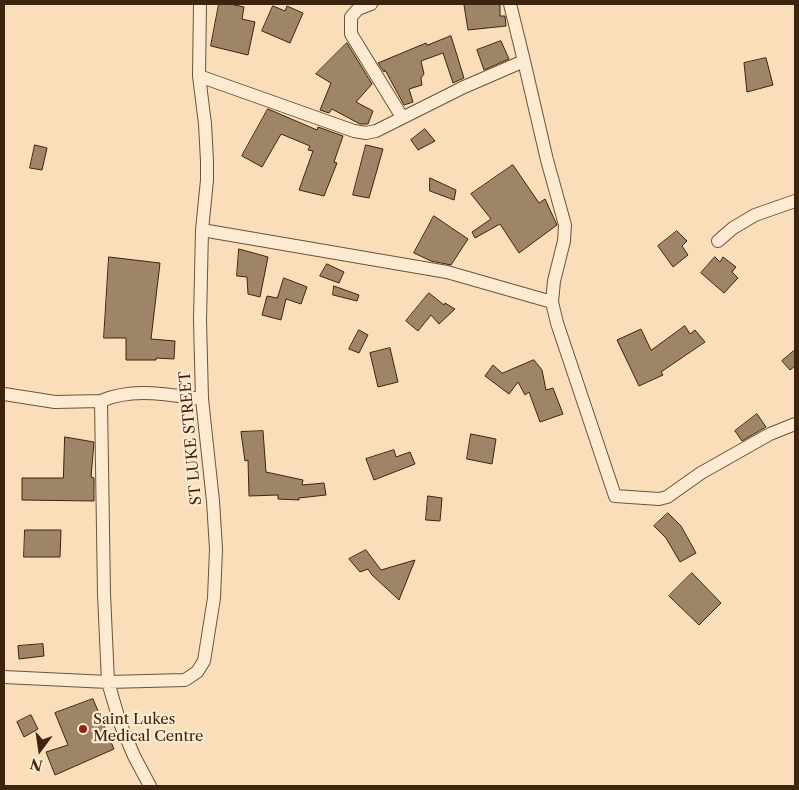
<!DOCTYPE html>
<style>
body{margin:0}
#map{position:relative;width:799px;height:790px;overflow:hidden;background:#fadeb9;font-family:"Libre Caslon Text",serif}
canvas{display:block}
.frame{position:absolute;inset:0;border:5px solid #3d240e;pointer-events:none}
.north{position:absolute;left:15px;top:725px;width:50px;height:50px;-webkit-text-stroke:4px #fcead2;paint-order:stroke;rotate:194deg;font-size:14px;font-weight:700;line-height:20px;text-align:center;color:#3d240e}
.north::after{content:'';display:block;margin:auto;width:18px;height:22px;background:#3d240e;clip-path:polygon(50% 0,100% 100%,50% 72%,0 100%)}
</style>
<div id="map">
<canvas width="799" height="790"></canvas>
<div class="frame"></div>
<div class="north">N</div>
</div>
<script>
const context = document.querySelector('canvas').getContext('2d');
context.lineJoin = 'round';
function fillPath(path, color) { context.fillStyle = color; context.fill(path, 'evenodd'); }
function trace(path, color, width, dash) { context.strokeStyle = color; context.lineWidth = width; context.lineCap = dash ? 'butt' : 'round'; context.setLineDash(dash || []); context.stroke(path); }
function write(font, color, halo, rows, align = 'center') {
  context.font = font + ' "Libre Caslon Text",serif'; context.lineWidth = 4.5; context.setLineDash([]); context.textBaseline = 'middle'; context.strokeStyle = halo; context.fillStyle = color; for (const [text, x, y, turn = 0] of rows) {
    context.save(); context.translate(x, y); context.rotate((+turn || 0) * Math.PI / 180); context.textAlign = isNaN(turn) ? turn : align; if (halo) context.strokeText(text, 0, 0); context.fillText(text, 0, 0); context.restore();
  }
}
const building = new Path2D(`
 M219,4H230L244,7L242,19L255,22L248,55L211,46Z
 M479,4H500V16H505L506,26L468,30L464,5Z
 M273,6L285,11L287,6L303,13L290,43L262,31Z
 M451,36L464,78L453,83L443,53L421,61L424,74L421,78L422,85L409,89L413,102L404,105L385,70L384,72L378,63L426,43L427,45Z
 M501,41L509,59L484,70L477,50Z
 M347,43L372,84L356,102L373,111L368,124H360L332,109L329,113L320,110L331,83L316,74Z
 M766,58L773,85L747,92L744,63Z
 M268,109L317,130L318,127L343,136L334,162L337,163L324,196L299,190L313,151L308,150L310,146L281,134L262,167L242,156Z
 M425,129L435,141L418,150L411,140Z
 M35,145L47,148L42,170L30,168Z
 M366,145L383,149L369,198L353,195Z
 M513,165L539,203L545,199L557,225L519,253L500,224L475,238L472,232L491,219L471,194Z
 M430,178L456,190L454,200L430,191Z
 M434,216L468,239L451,265L431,261L414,253Z
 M677,231L687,241L682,246L688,255L673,267L658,246Z
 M239,249L268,257L260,297L248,294L247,277L237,276Z
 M109,257L160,263L151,339L175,341L174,359L156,358V360H126V338H104Z
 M715,257L720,262L723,257L736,267L732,272L738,278L724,293L701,273Z
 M327,264L344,272L339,283L320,276Z
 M284,278L307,287L301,304L286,299L281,320L262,315L267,296L277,298Z
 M334,286L359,295L357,301L333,295Z
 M429,293L444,305L445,303L455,309L439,324L431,315L418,331L406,321Z
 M685,326L690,334L695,330L705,342L661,372L663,375L639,386L617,340L641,329L651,350Z
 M359,330L368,335L359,353L349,349Z
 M390,348L398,382L378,387L370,353Z
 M795,350V366L790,370L782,361Z
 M534,360L542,370L546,390L553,388L563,414L540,422L529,392L525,395L518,382L509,394L485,376L493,365L502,373Z
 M757,414L766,427L742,441L735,431Z
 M263,431L266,472L303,480L302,485L324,483L326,495L299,498V500L278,499V495L249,496L248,460L245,461L241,432Z
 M471,434L496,439L492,464L467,459Z
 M65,437L94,442L91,477L94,478V501L22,500V478H63Z
 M394,450L396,457L410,452L415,464L374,480L366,459Z
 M428,496L442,498L440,521L426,520Z
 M668,513L681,526L696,553L680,562L666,538L654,526Z
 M25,530H61L60,557H24Z
 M366,550L381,570L415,560L399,600L372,575L368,569L360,572L349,559Z
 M692,573L721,603L699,625L669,596Z
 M43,644L44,656L19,659L18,646Z
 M93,699L114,749L55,775L46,752L68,745L55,713Z
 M31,715L38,729L24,737L17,722Z`);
const minor = new Path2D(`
 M371,4L358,9L351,17V34L402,117
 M510,4L524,61L547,160L565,225L564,241L554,281L552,302L557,323L615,496L659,499L667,497L701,473L770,434L795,424
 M199,76L354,131L366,133L376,131L464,87L524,61
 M202,230L447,272L552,302
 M718,241L733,228L755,215L795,201
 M4,394L55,402L101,401
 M4,677L108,682L185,680L197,672L204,661L214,598L216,549L213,501L202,399L200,320L202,230L207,180V161L205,124L199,76L200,4
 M150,786L134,756L120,723L108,682L104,594L101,401C134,387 168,395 202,399`);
const markers = [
 [83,729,5,"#8f2418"]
];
const streetNames = [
 ["ST LUKE STREET",191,438,-95]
];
const poiNames = [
 ["Saint Lukes",93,720],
 ["Medical Centre",93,737]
];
fillPath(building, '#9f8567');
trace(building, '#3d240e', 1);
trace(minor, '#6c5239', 14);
trace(minor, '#fcead2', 12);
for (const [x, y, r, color] of markers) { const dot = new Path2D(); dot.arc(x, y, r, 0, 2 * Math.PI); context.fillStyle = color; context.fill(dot); trace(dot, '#fcead2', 2); }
write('15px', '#3d240e', '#fcead2', streetNames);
write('15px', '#3d240e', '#fcead2', poiNames, 'left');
</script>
